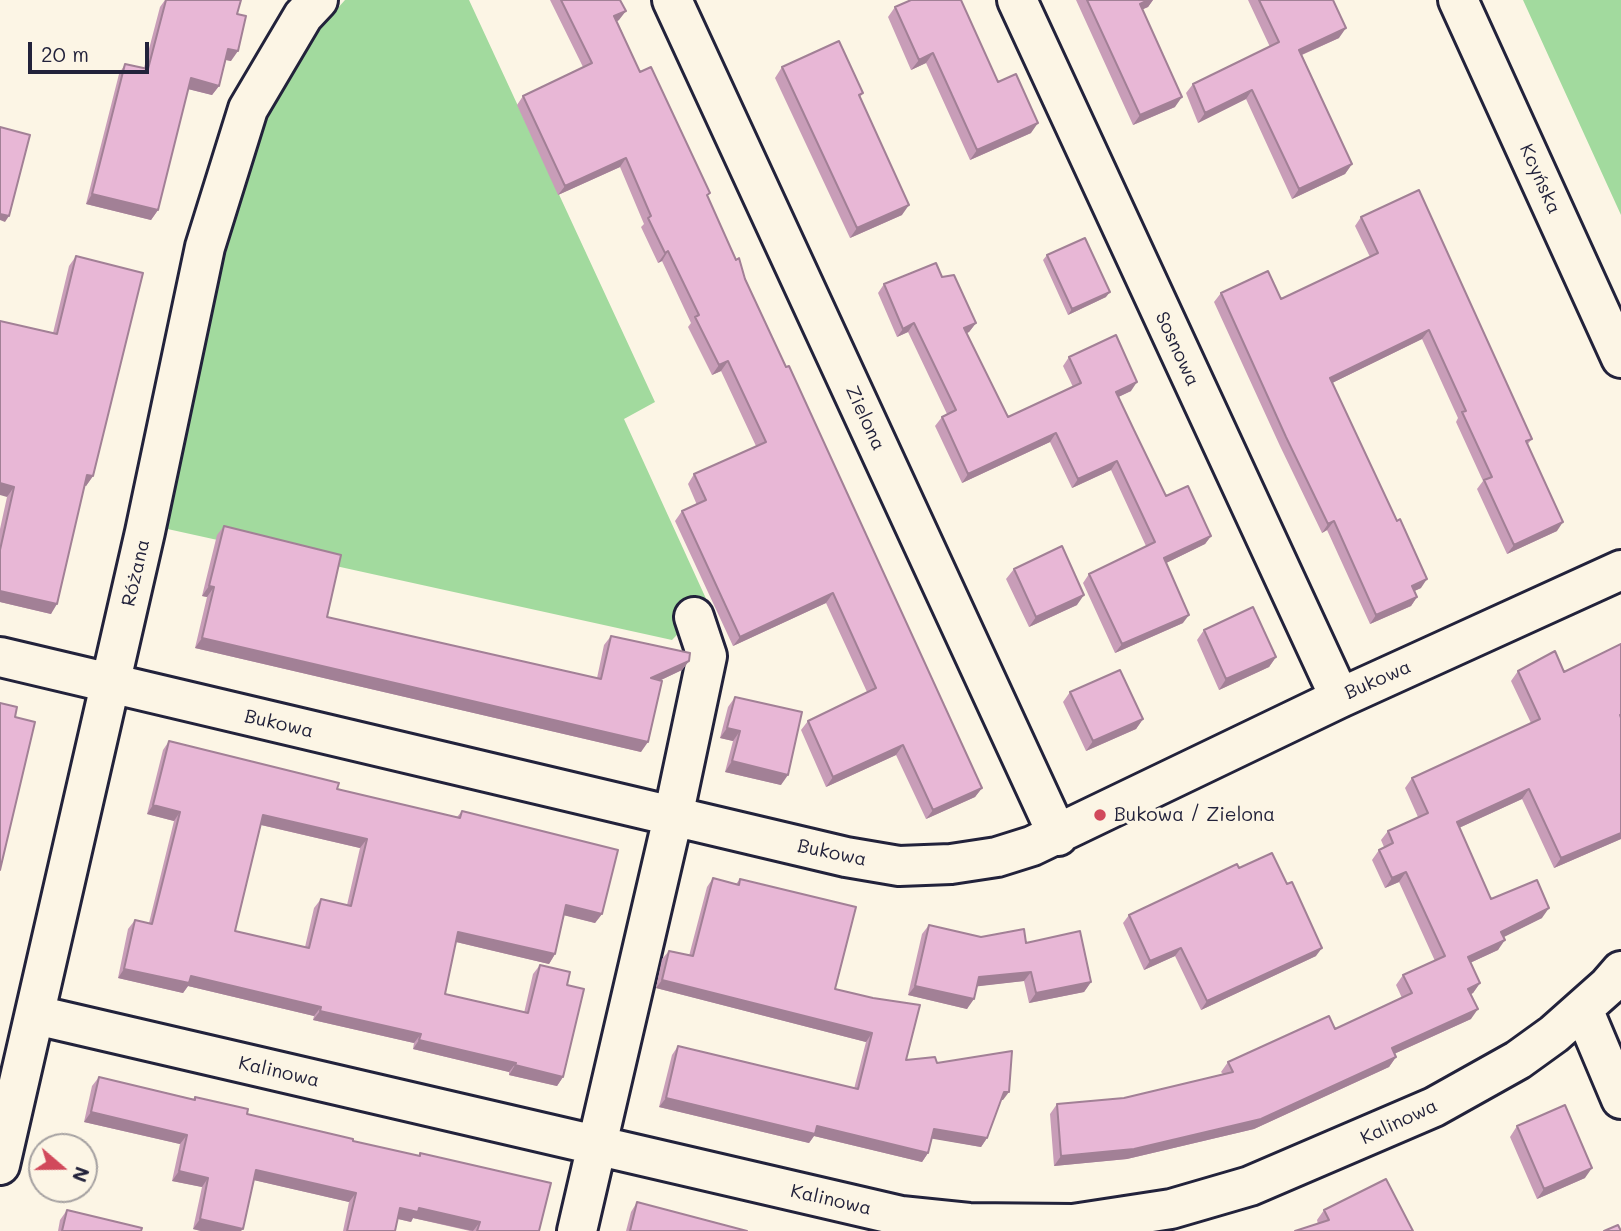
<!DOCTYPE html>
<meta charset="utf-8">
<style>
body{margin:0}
#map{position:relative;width:1621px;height:1231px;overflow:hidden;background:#fcf5e5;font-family:Mali,sans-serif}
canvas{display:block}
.north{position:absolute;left:28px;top:1133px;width:70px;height:70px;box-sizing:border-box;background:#fcf5e5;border:2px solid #a5a1a1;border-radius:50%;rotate:110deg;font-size:19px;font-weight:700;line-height:28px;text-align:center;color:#22223b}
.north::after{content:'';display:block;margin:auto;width:24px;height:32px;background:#d1495b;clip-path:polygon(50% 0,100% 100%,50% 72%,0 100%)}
.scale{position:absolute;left:28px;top:42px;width:121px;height:32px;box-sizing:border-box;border:4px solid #22223b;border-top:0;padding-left:9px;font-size:21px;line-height:24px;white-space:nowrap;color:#22223b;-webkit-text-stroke:5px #fcf5e5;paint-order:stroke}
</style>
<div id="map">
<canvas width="1621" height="1231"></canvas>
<div class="north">N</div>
<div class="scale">20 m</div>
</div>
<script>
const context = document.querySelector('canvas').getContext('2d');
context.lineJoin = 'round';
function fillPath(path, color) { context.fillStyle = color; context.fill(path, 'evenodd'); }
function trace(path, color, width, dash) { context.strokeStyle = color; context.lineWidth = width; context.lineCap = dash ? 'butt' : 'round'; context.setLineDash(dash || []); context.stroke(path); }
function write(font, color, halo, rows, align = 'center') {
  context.font = font + ' Mali,sans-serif'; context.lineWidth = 7; context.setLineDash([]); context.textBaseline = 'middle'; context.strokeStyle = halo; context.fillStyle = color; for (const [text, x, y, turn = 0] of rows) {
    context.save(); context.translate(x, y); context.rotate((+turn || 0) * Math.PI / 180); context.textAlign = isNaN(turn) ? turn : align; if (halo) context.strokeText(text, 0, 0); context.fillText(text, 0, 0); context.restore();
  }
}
const green = new Path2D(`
 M345,0H469L655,402L624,419L708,603L672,640L163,528L225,226L261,118L312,37Z
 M1523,0H1621V215Z`);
const minor = new Path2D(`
 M672,0L1058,836
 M1017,0L1340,698
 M1458,0L1621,358
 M0,657L846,857L899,866L951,864L997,857L1032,846L1340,698L1621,570
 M1583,1009L1621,1099
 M36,1015L901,1216L969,1223L1073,1224L1171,1209L1250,1186L1434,1107L1518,1060L1554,1034L1608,986L1621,971
 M0,1165L145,532L205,247L248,109L303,16L318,0
 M577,1231L673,817L707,656L694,617`);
const wall = new Path2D(`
 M165,0H241L237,14L231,61L226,60L219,86L212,95L188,89L158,210L151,220L86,204L119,74L125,64L144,68L160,7Z
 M550,0H620L619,20L617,21L640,72L707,196L982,788L975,797L926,819L896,755L826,787L801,730L808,721L867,692L826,603L733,646L675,521L682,511L697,505L688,484L694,474L756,446L721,371L712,375L688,327L691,323L662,261L658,263L641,227L644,224L620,167L558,195L517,105L523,96L583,67Z
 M1076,0H1153L1148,7L1142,9L1175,107L1133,125Z
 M1248,0H1333L1339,38L1302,55L1352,164L1345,174L1292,199L1246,99L1198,123L1186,93L1193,84L1270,47Z
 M895,7L998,82L1031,133L970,160L926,63L911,70L888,17Z
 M782,67L863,93L860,97L902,215L850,238L775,78Z
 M1361,217L1532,439L1527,445L1557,531L1507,554L1477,489L1483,481L1456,422L1458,418L1422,339L1332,383L1421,588L1414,591L1417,597L1411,606L1370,624L1327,530L1322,533L1280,446L1214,302L1221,293L1281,299L1370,257L1355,226Z
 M1047,255L1106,297L1068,315L1043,260Z
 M76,256L93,476L86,486L85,485L51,614L0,602V529L7,497L53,333L69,266Z
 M942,277L976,323L969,332L967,333L1008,417L1073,387L1063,366L1069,357L1131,391L1118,397L1166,496L1211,536L1205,544L1166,563L1183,623L1115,653L1083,583L1089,574L1146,546L1111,470L1072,488L1050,442L962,483L935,426L942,417L947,414L908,332L897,337L878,293L884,284Z
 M224,526L327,617L597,678L604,645L611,636L689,661L682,670L661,680L641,752L195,648L207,597L202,596L217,535Z
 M1014,569L1077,605L1029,627L1006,579Z
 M1204,630L1276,657L1269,667L1219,690L1197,640Z
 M1621,644V839L1554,868L1522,799L1459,828L1491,899L1542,918L1503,937L1498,950L1470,963L1480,983L1473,993L1471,994V1019L1394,1054L1396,1057L1389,1067L1254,1129L1127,1159L1054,1166L1050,1114L1057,1104L1124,1098L1223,1074L1221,1072L1228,1062L1335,1029L1402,998L1396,985L1403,975L1435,961L1399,882L1385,888L1372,860L1379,850L1384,847L1381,840L1388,831L1418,817L1405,788L1412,778L1531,723L1511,681L1518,671L1564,672Z
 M1070,692L1143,719L1136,729L1086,751L1063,702Z
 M735,697L781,785L725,772L733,741L720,738L728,707Z
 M169,741L337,789L457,817L462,811L602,914L595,923L564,915L555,954L549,964L456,942L445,994L524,1013L533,974L540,965L567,985L563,1077L557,1086L509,1075V1072L413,1049L414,1043L313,1020L314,1016L188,986L183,993L118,978L128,929L135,920L149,923L174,821L147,814L163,750ZM261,825L360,848L347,905L321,899L314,908L305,947L235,931Z
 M1239,868L1316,956L1201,1010L1175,956L1144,970L1123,923L1129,915Z
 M713,878L736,884L740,879L835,989L906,1060L937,1063L1003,1100H1001L987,1138L981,1147L932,1138L928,1153L922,1162L814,1136L809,1143L659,1107L672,1055L678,1046L854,1089L866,1042L656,988L662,959L669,951L689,956L707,887Z
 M929,925L981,937L1026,943L1091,982L1084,992L1029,1003L1024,981L977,986L967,1009L908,995L922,934Z
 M99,1077L193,1099L195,1097L247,1114L353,1141L418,1156L420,1153L539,1231H470L413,1218L411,1222L398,1219L395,1231H343L349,1202L254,1180L241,1231H201L193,1229L202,1187L172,1181L180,1144L84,1122L92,1086Z
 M1517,1126L1585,1178L1537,1199L1510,1137Z
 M637,1202L747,1231H626L631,1212Z
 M67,1210L141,1231H58L60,1220Z
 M1324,1210L1413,1231L1318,1224L1317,1220Z`);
const shadedWall = new Path2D(`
 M1148,0H1153L1148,7L1133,14L1140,4Z
 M626,11L619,20L608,26L614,16Z
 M1346,28L1339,38L1292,59L1299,50Z
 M228,49L238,51L231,61L221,59Z
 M933,53L926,63L911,70L919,60Z
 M191,78L219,86L212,95L184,88Z
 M1252,90L1246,99L1198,123L1205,113Z
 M1182,97L1175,107L1133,125L1140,115Z
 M1038,123L1031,133L970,160L977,150Z
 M626,158L620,167L558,195L565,186Z
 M1352,164L1345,174L1292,199L1299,189Z
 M92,194L158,210L151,220L86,204Z
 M909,205L902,215L850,238L857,228Z
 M0,214L9,216L5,222L0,220Z
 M668,251L662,261L658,263L665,253Z
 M1110,292L1106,297L1068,315L1072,309Z
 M914,323L908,332L897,337L903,329Z
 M976,323L969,332L958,337L964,328Z
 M1429,330L1422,339L1324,387L1330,378Z
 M728,361L721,371L712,375L719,365Z
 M1137,382L1131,391L1110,401L1116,392Z
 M1056,433L1050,442L962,483L968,474Z
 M1117,461L1111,470L1072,488L1078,479Z
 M87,475L93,476L86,486L80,484Z
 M0,483L14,487L7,497L0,495Z
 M1334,521L1327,530L1322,533L1328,524Z
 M1563,522L1557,531L1507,554L1514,545Z
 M1211,536L1205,544L1158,567L1164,558Z
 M1427,579L1421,588L1406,595L1412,586Z
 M209,586L214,587L207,597L202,596Z
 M0,591L57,604L51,614L0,602Z
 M833,593L826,603L733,646L740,637Z
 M1084,595L1077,605L1029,627L1036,617Z
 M1417,597L1411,606L1370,624L1376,615Z
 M1189,615L1183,623L1115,653L1122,644Z
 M202,638L648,742L641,752L195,648Z
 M1276,657L1269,667L1219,690L1226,679Z
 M689,661L682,670L644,688L651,678Z
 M1143,719L1136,729L1086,751L1093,741Z
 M727,728L740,731L733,741L720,738Z
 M903,745L896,755L826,787L833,777Z
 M732,761L788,775L781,785L725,772Z
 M982,788L975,797L926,819L933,810Z
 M1529,789L1522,799L1450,832L1457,822Z
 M153,805L180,812L174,821L147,814Z
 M263,815L367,839L360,848L257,824Z
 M1621,833V839L1554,868L1561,858Z
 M1406,872L1399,882L1385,888L1392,878Z
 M566,905L602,914L595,923L559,914Z
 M1549,908L1542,918L1494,942L1501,932Z
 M458,932L555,954L549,964L452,941Z
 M1505,940L1498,950L1461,967L1468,957Z
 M1181,948L1175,956L1144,970L1150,961Z
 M1322,948L1316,956L1201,1010L1207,1001Z
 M124,969L191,976L321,1007L314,1016L188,986L183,993L118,978Z
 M1031,972L1024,981L972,987L979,977Z
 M662,980L872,1033L866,1042L656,988Z
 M1091,982L1084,992L1029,1003L1036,993Z
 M1480,983L1473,993L1461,999L1468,989Z
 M915,986L974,999L967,1009L908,995Z
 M1478,1009L1471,1019L1385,1058L1392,1048Z
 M320,1011L421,1034L414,1043L313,1020Z
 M419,1040L516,1063L509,1072L413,1049Z
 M1396,1057L1389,1067L1254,1129L1127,1159L1054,1166L1061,1156Z
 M515,1065L563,1077L557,1086L509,1075Z
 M1004,1092H1009L1003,1100H998Z
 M666,1098L817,1126L928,1153L922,1162L814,1136L809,1143L659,1107Z
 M91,1112L187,1135L180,1144L84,1122Z
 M934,1129L987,1138L981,1147L928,1138Z
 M1592,1168L1585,1178L1537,1199L1544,1189Z
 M256,1170L356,1193L349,1202L249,1179Z
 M179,1171L208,1178L202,1187L172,1181Z
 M400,1208H419L480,1222L473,1231L413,1218L411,1222L394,1218Z
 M200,1219L243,1229L241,1231H201L193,1229Z`);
const building = new Path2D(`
 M166,0H241L237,14L246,16L238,51L228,49L219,86L191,78L158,210L92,194L125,64L148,69Z
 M561,0H620L626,11L614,16L640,72L651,67L710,193L707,195L736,260L739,258L745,279L786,367L789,366L982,788L933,810L903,745L833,777L808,721L876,688L833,593L740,637L682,511L706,500L694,474L766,442L728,361L719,365L695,317L699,315L668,251L665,253L648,218L651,216L626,158L565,186L523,96L592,63Z
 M911,0H961L998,82L1016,74L1038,123L977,150L933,53L919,60L895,7Z
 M1087,0H1148L1140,4L1182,97L1140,115Z
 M1259,0H1333L1346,28L1299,50L1352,164L1299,189L1252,90L1205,113L1193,84L1279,42Z
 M839,41L863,93L859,95L909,205L857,228L782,67Z
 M0,127L30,135L9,216L0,214Z
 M1419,190L1532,439L1526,441L1563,522L1514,545L1484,480L1492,477L1462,412L1466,411L1429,330L1330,378L1397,521L1400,519L1427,579L1412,586L1417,597L1376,615L1334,521L1328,524L1286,437L1221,293L1268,271L1281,299L1378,253L1361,217Z
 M1085,238L1110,292L1072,309L1047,255Z
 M76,256L143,273L93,476L87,475L57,604L0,591V550L14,487L0,483V321L57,334Z
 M936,263L942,277L954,275L976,323L964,328L1008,417L1081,383L1069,357L1116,335L1137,382L1116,392L1134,430L1166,496L1188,486L1211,536L1164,558L1189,615L1122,644L1089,574L1155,542L1117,461L1078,479L1056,433L968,474L942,417L956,410L914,323L903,329L884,284Z
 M224,526L341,555L327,617L601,679L611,636L690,653L689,661L651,678L662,681L648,742L202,638L214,587L209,586Z
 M1062,546L1084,595L1036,617L1014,569Z
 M1253,607L1276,657L1226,679L1204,630Z
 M1621,644V714L1620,715L1621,718V833L1561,858L1529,789L1457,822L1491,899L1537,880L1549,908L1501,932L1505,940L1468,957L1480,983L1468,989L1478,1009L1392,1048L1396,1057L1261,1119L1134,1149L1061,1156L1057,1104L1124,1098L1233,1072L1228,1062L1329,1016L1335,1029L1412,993L1403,975L1445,956L1406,872L1392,878L1379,850L1393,843L1388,831L1428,813L1412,778L1540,719L1518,671L1555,651L1564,672Z
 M1120,670L1143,719L1093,741L1070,692Z
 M735,697L802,712L788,775L732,761L740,731L727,728Z
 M0,703L17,707L15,717L35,722L0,870Z
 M169,741L339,783L337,789L460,818L462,811L618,850L602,914L566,905L555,954L458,932L445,994L528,1013L540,965L570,972L567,985L584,989L563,1077L515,1065L516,1063L419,1040L421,1034L320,1011L321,1007L191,976L189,983L124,969L135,920L152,924L180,812L153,805ZM263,815L367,839L351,906L321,899L309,948L235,931Z
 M1272,853L1287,884L1292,882L1322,948L1207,1001L1181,948L1150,961L1129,915L1237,864L1239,868Z
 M713,878L739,885L740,879L856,907L835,989L873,998L920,1005L906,1060L935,1057L937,1063L1012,1051L1009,1092H1004L987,1138L934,1129L928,1153L817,1126L815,1134L666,1098L678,1046L858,1089L872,1033L662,980L669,951L693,956Z
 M929,925L981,937L1024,929L1026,943L1080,931L1091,982L1036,993L1031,972L979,977L974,999L915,986Z
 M99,1077L195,1100V1097L248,1109L247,1114L353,1139V1141L420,1156V1153L551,1183L539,1231H477L480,1222L419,1208L418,1212L400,1208L395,1231H347L356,1193L256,1170L243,1229L200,1219L208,1178L179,1171L187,1135L91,1112Z
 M1565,1105L1592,1168L1544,1189L1517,1126Z
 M1386,1179L1413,1231H1295L1329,1220L1324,1210Z
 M637,1202L747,1231H630Z
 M67,1210L142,1228L141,1231H62Z
 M1618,1225L1621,1231H1604Z`);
const markers = [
 [1100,815,7,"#d1495b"]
];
const streetNames = [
 ["Kcyńska",1540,179,66],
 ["Sosnowa",1177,349,65],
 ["Zielona",865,418,65],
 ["Różana",136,573,-77],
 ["Bukowa",1378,680,-24],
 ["Bukowa",279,724,13],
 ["Bukowa",832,853,12],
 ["Kalinowa",279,1072,13],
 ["Kalinowa",1399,1122,-25],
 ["Kalinowa",831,1200,13]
];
const poiNames = [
 ["Bukowa / Zielona",1114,815]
];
fillPath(green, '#a2da9e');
trace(minor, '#22223b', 44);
trace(minor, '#fcf5e5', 38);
fillPath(wall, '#c89db8');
fillPath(shadedWall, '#a28096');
fillPath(building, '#e8b7d6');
trace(building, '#a28096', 2);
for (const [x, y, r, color] of markers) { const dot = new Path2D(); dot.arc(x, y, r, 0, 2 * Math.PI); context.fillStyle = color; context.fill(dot); trace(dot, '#fcf5e5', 2.5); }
write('19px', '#22223b', '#fcf5e5', streetNames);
write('19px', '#22223b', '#fcf5e5', poiNames, 'left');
</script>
